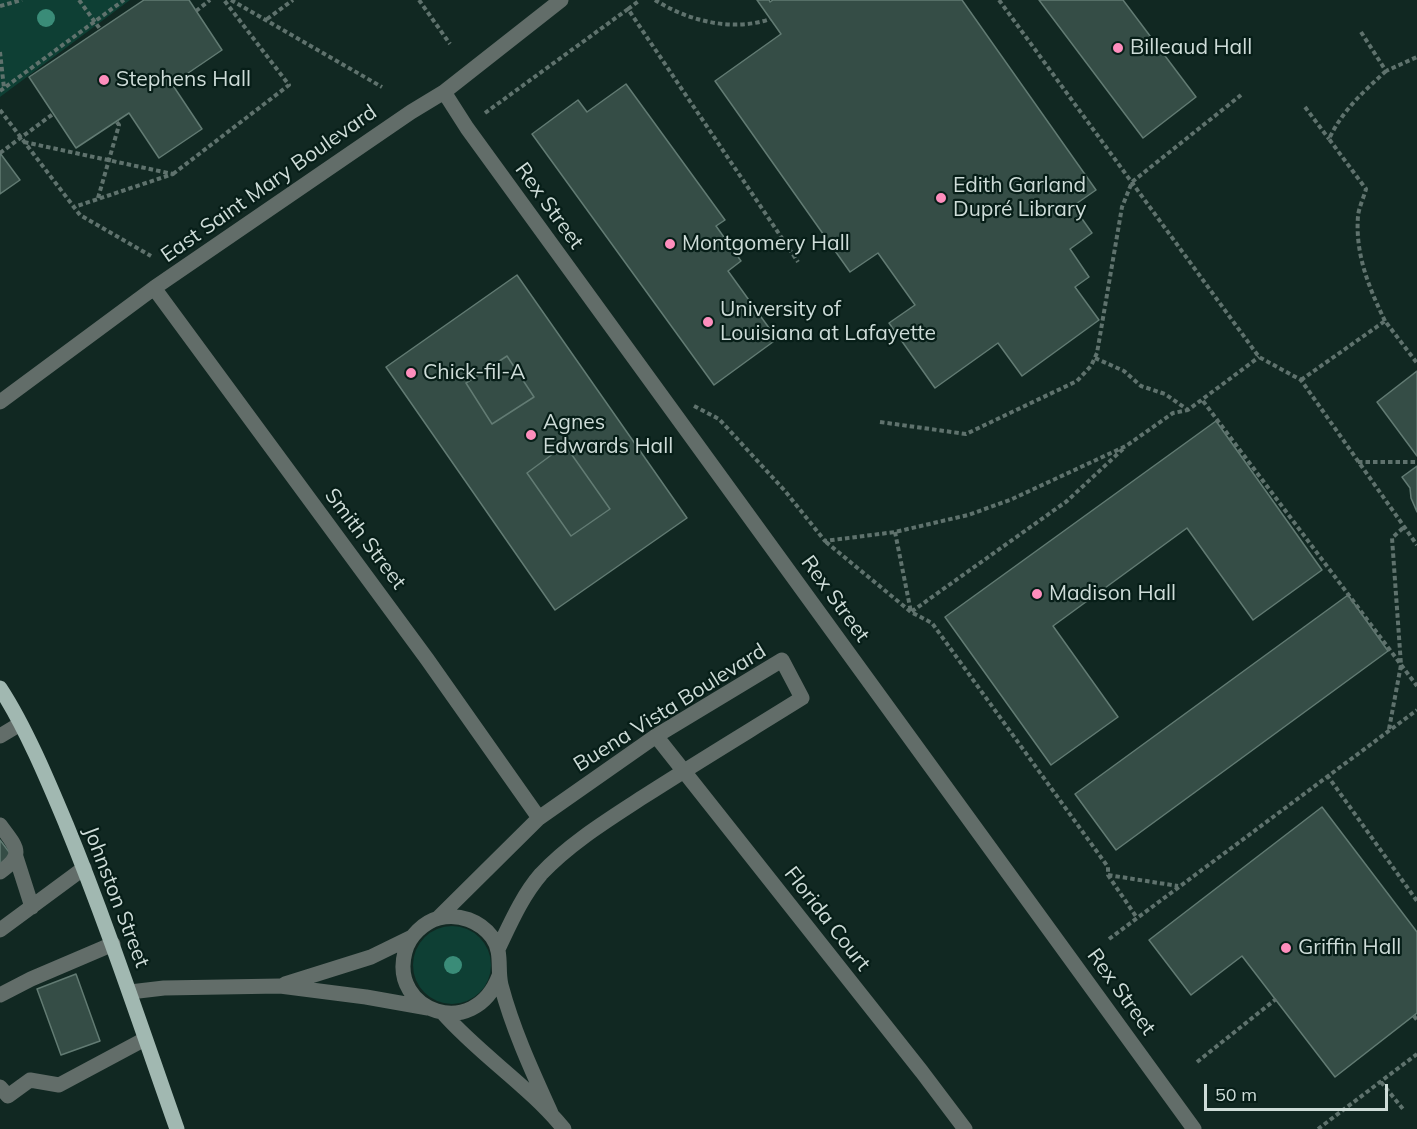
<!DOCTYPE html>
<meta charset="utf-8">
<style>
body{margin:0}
#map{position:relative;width:1417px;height:1129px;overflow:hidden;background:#112822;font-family:Mulish,sans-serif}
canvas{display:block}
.scale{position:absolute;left:1204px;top:1084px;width:184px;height:27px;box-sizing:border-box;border:3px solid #cedcd8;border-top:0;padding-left:8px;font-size:18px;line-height:21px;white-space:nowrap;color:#cedcd8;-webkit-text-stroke:4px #071e18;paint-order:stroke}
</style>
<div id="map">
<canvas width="1417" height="1129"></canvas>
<div class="scale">50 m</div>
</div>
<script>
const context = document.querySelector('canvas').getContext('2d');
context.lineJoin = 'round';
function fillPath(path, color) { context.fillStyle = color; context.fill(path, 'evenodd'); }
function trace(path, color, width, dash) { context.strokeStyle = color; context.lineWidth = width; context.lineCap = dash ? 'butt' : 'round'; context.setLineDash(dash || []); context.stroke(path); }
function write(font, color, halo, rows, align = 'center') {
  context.font = font + ' Mulish,sans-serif'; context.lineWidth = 4.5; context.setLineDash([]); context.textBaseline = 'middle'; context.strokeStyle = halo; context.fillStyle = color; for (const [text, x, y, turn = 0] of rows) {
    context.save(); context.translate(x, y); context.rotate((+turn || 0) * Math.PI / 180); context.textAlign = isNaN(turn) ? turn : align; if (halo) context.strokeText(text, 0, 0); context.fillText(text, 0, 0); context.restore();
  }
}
const green = new Path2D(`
 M0,0H130L0,97Z
 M413 965a39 39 0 1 1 78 0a39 39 0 1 1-78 0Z`);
const building = new Path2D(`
 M144,0H189L222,50L172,84L202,129L159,158L129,113L76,148L29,77Z
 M757,0H769L770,2L773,0H962L1096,190L1073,206L1092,233L1070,249L1089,277L1075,287L1099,320L1022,376L998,343L935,388L889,323L915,305L878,253L850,272L715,81L781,34Z
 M1039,0H1123L1196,97L1143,138Z
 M626,84L725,220L716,226L741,261L728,271L777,339L714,385L532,134L578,100L587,112Z
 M0,153L20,180L0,194Z
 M517,275L687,518L555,610L386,367ZM507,356L534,397L492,424L466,383ZM565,445L610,509L571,536L527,473Z
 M507,356L534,397L492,424L466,383Z
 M1417,371V456L1377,402Z
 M1216,421L1322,570L1253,620L1187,528L1053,626L1118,717L1051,765L945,617Z
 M565,445L610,509L571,536L527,473Z
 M1417,466V512L1411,498L1410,488L1402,477Z
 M1348,595L1388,651L1116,850L1075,794Z
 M1322,807L1417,932V1013L1335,1077L1242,956L1191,995L1149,940Z
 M0,840L12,856L0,865Z
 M76,974L100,1041L61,1055L37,989Z`);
const path = new Path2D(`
 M79,0L100,29
 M231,0L382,87
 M419,0L450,44
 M655,0C688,21 733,32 770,19
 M999,0L1259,357L1301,380L1417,545
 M0,6L22,0
 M628,9L640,0
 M196,11L210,0
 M267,19L293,0
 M1361,32L1386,71L1417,57
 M0,52L4,88
 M0,91L124,0
 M1305,107L1329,139
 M0,110L80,215L151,256
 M485,113L628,9L798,262
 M24,142L173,174L74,207
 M0,153L53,114
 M173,174L289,85L224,0
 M98,198L119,125L116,121
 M1385,321C1369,288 1355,254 1358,216C1359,207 1364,197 1366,189L1329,139C1342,111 1363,92 1386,71
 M1095,358L1124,371L1141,386L1165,394L1188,410L1259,357
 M1301,380L1385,321L1417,363
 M1203,401L1417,686
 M694,406L719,419L785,491L825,541L895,532L968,515L1010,500L1126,446L1173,413L1188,410
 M880,422L966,434L1077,381L1091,366L1097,353L1122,207L1132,182L1241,95
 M1358,462H1417
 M895,532L911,612L1067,501L1123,449
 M826,542L911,612L932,623L1108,867V875L1137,918
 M1389,729L1401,665L1392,538L1404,527
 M1327,775L1417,901
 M1108,875L1178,886
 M1109,939L1417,710
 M1414,1016L1417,1020
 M1197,1062L1276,999
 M1381,1082L1403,1109
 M1318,1129L1417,1054`);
const minor = new Path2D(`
 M444,92L467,128L1194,1129
 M154,288L427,659L539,818
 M0,402L154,288L411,112L444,92L561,0
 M0,736L20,724
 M656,736L922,1072L965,1129
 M0,825C16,847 26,854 0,872
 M16,857L32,907
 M438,918L539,818L656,736L782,660L802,698C749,731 696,763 643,797C608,820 570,843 541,874C522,896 510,924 498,949
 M0,930L84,868
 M499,976C474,1042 389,1011 405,952C409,936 424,922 439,918C459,913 480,921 492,937C503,952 497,969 501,985C513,1030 532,1071 551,1113
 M285,984L371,957L412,937
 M130,992L164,988L280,986L366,997L428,1008
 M0,995L31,979L113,944
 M443,1013C480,1055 529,1086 564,1129
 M0,1087L8,1096L30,1080L59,1085L145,1039`);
const major = new Path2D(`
 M0,688C25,726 48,781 66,824C107,924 141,1027 177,1129`);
const trees = [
 [46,18],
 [453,965]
];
const markers = [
 [1118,48,6,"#fe8ebd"],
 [104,80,6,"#fe8ebd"],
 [941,198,6,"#fe8ebd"],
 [670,244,6,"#fe8ebd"],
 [708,322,6,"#fe8ebd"],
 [411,373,6,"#fe8ebd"],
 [531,435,6,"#fe8ebd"],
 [1037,594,6,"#fe8ebd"],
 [1286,948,6,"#fe8ebd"]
];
const poiNames = [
 ["Billeaud Hall",1130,48],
 ["Stephens Hall",116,80],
 ["Edith Garland",953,186],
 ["Dupré Library",953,210],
 ["Montgomery Hall",682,244],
 ["University of",720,310],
 ["Louisiana at Lafayette",720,334],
 ["Chick-fil-A",423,373],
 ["Agnes",543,423],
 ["Edwards Hall",543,447],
 ["Madison Hall",1049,594],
 ["Griffin Hall",1298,948]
];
const streetNames = [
 ["East Saint Mary Boulevard",269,184,-35],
 ["Rex Street",549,206,54],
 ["Smith Street",365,539,53],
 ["Rex Street",835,599,54],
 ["Buena Vista Boulevard",670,708,-32],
 ["Johnston Street",116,897,69],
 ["Florida Court",827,919,52],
 ["Rex Street",1121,992,54]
];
fillPath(green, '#0e3f34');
fillPath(building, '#354d46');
trace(building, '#627b73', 1.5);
trace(path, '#5f726d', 4, [4.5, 3]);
trace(minor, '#626d69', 15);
trace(major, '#a1b8b1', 15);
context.fillStyle = '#3a8c78';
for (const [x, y] of trees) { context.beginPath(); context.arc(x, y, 9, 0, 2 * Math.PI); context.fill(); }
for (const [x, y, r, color] of markers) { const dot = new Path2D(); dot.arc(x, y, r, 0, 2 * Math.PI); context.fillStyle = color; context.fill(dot); trace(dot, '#071e18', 2); }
write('21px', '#cedcd8', '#071e18', poiNames, 'left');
write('21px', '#cedcd8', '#071e18', streetNames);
</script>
